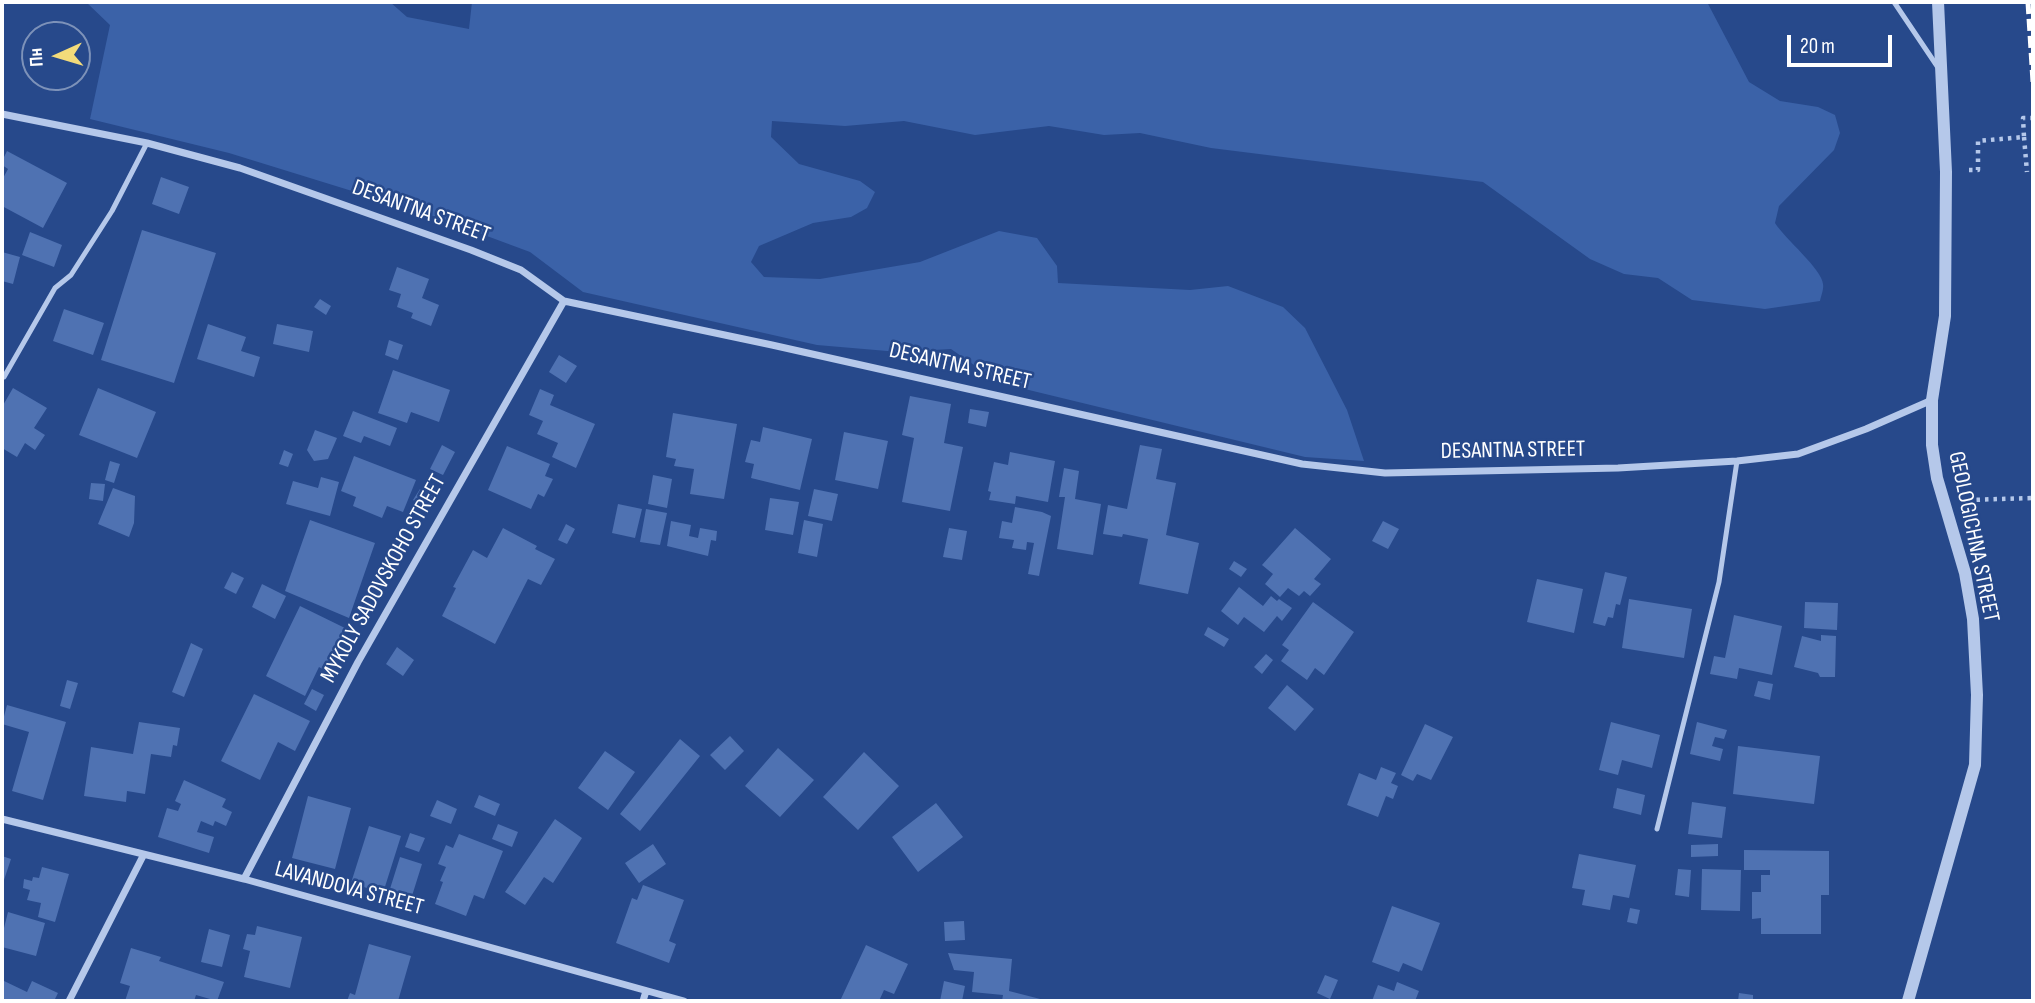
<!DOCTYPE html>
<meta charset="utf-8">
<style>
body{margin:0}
#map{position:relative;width:2035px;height:1003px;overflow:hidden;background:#27498b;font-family:"Sofia Sans Condensed",sans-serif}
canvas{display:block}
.frame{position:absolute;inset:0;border:4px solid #fff;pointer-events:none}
.north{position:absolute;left:21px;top:21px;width:70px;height:70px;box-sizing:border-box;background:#27498b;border:2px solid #7d92b9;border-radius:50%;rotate:266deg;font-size:19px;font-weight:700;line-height:28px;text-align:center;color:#fff}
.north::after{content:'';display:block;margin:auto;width:24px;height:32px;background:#f3db7a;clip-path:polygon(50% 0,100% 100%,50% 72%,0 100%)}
.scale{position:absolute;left:1787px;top:35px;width:105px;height:32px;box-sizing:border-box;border:4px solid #fff;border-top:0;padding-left:9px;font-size:21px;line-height:24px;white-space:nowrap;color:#fff;-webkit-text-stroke:5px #27498b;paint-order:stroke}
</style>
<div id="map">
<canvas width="2035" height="1003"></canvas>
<div class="frame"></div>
<div class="north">Пн</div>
<div class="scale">20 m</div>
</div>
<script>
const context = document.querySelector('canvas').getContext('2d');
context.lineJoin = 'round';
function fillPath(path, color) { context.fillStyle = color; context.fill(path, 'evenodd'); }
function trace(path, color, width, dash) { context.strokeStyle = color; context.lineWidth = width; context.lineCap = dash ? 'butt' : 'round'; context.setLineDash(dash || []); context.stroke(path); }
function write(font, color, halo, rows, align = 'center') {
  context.font = font + ' "Sofia Sans Condensed",sans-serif'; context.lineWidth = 5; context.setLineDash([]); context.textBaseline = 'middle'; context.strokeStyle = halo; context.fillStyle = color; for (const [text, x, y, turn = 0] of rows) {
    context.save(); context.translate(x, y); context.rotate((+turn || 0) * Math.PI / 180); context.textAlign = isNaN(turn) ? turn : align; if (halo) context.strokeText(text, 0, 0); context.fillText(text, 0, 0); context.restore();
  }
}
const green = new Path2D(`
 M86,2H390L407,17L469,29L472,2H1707L1749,82L1780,101L1818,107L1835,115L1840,133L1834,150L1779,206L1775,223C1785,239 1822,269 1823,284C1824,289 1821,296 1820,301L1765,309L1692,300L1658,278L1624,274L1590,259L1483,182L1211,148L1140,133L1104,135L1049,126L975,135L904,121L845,126L772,121L771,137L799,164L860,181L875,192L867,208L851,217L813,223L759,246L751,262L764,277L820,279L920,262L999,231L1037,238L1057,266L1058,283L1190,290L1228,286L1283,307L1305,328L1347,410L1364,461L1305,457L1000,383L951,349L899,352L817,345L583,292L530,252L433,216L229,153L90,119L110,25Z`);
const building = new Path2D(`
 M7,151L67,183L43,228L2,206L4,197L2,196V180L8,169L2,165V161Z
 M161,177L189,187L179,214L152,204Z
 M142,230L216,253L174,383L101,360Z
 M30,232L62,245L54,267L22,255Z
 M2,252L20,257L13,284L2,281Z
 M397,267L429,279L422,298L439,305L431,326L411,318L413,313L397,307L401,294L389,290Z
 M320,299L331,306L326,315L314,307Z
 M64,309L104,323L93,355L53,341Z
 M208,324L246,337L241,351L260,357L254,377L197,359Z
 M277,324L313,331L309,352L273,344Z
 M389,340L403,345L398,360L385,355Z
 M559,355L577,366L566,383L549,372Z
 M393,370L450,390L439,422L411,412L407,423L378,413Z
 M13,388L47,408L34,428L45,435L35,450L25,443L17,457L2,448V407Z
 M98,388L156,412L137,458L79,435Z
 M540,389L554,395L550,405L595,424L576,468L552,457L558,443L537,434L543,421L529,415Z
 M910,396L951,404L944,443L963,447L950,511L902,502L914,438L902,435Z
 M970,409L989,412L986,427L968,423Z
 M353,411L397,428L390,446L364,436L361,443L343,436Z
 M673,413L737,424L724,499L690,494L694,469L674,466L676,459L666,457Z
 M763,427L812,439L800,490L751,478L754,464L745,462L751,440L760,442Z
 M315,430L337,438L328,459L314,461L307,450Z
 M844,432L888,441L878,489L835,480Z
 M442,445L455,452L443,475L430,469Z
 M1140,445L1162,449L1156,479L1176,483L1166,535L1199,543L1188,594L1139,584L1148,539L1123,534L1122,537L1103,534L1108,505L1127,509Z
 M507,446L550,464L545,476L553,479L544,497L538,494L531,509L488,490Z
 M284,450L293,454L288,467L279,464Z
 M1010,452L1055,461L1048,502L1016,496L1015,504L989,500L991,492L988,491L994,462L1008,465Z
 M354,456L416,480L403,512L387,506L382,518L353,506L356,497L341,491Z
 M110,461L120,464L114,483L105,480Z
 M1064,468L1079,471L1075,499L1101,504L1093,555L1057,549L1065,497H1059Z
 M653,475L672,479L667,508L648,504Z
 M321,477L339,482L330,516L286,504L293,481L318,488Z
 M91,483L105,484L103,501L89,499Z
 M113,488L135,496L134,523L129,537L98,524Z
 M420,489L432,496L426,507L413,500Z
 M814,489L838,494L832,521L808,516Z
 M770,498L799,502L793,535L765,530Z
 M618,504L642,509L635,538L612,533Z
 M1015,507L1042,512L1051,516L1039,576L1028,574L1034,543L1027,542L1026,550L1012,548L1014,540L999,538L1002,521L1012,523Z
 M646,509L667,513L660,545L640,542Z
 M310,520L375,543L349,618L285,591Z
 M804,520L823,524L817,557L798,553Z
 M671,521L691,525L689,536L698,538L700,528L717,531L716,541L711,540L708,556L667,546Z
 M1383,521L1399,529L1388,549L1372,541Z
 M566,524L575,529L567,544L558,540Z
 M503,528L537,546L535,549L555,559L541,585L528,579L495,644L442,616L456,588L453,587L473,550L487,558Z
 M949,528L967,531L962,560L943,557Z
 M1295,528L1331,559L1314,579L1321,584L1310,596L1304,591L1299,596L1288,588L1280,597L1265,584L1273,574L1262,565Z
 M1234,561L1247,569L1241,577L1229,569Z
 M232,572L244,578L236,594L224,588Z
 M1605,572L1627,577L1620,605L1616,604L1613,618L1608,617L1605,626L1593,623Z
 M1537,579L1583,589L1574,633L1527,622Z
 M262,584L286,596L275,619L252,607Z
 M1239,587L1263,606L1271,596L1277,601L1279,599L1292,608L1282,621L1277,616L1264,632L1244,617L1238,625L1221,611Z
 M1629,599L1692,609L1684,658L1622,648Z
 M1313,602L1354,632L1324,675L1315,668L1307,680L1281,661L1289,650L1282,645Z
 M1805,602L1838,603L1837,630L1804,628Z
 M300,606L347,629L326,671L319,667L305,696L266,676Z
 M1734,615L1782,626L1772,675L1739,668L1737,679L1710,674L1714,656L1725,658Z
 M1208,627L1229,639L1224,647L1204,635Z
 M1821,635L1836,636L1835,677H1820L1818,673L1794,667L1802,636L1821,641Z
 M191,643L203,649L184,697L172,692Z
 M397,647L414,660L403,676L386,664Z
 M1266,654L1273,660L1262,674L1254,667Z
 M67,680L78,683L70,709L60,706Z
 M1758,681L1773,684L1770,700L1754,696Z
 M1287,685L1314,709L1295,731L1268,708Z
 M312,689L324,695L316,711L304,704Z
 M254,694L310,721L295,751L278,742L260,780L221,761Z
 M7,705L66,722L43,800L12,791L29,732L2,724Z
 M139,722L180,728L177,746L173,745L171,757L151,754L145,794L127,791L126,802L84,796L91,747L133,754Z
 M1611,722L1660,735L1652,768L1622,760L1618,775L1599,770Z
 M1697,722L1727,730L1724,739L1715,737L1712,746L1723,749L1720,761L1690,754Z
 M1425,724L1453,737L1431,780L1417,774L1413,781L1401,775Z
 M730,736L744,751L725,770L710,755Z
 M680,739L700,756L640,831L620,814Z
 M1738,746L1820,756L1814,804L1733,794Z
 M778,748L814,780L780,817L745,786Z
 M605,751L635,772L608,810L578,788Z
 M864,752L899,786L858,830L823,797Z
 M1381,767L1396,773L1391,783L1398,786L1393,799L1386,796L1378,817L1347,805L1359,773L1376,780Z
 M184,780L226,799L222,807L232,812L226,826L215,821L213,826L201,821L197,832L214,837L209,853L158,837L167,808L178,811L181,804L175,801Z
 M1617,788L1645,795L1641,815L1613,808Z
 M479,795L500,804L495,816L474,807Z
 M308,796L351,808L335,869L292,858Z
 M437,800L457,809L451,824L430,816Z
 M1692,802L1726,807L1722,838L1688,834Z
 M936,803L963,837L918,872L892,837Z
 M555,819L582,838L553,883L544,877L525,905L505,892Z
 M498,824L518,832L512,847L492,839Z
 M369,826L401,836L383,893L351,883Z
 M410,833L425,838L419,852L405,847Z
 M459,834L503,851L484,899L474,895L466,916L435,904L443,882L440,881L446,867L438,864L446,845L453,848Z
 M653,844L666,864L639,883L625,863Z
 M1718,844V856L1691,857V845Z
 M1744,850L1829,851V895H1821V934H1761V918L1752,919V892H1761V875H1770V870H1744Z
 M1579,854L1636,865L1629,898L1613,895L1610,910L1582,905L1585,890L1572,888Z
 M2,856L11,859L2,886Z
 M400,857L422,864L411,899L389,892Z
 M42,867L69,874L55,922L38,917L41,903L27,900L30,890L23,888L24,879L32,881L33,877L39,878Z
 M1678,869L1691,870L1689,897L1675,895Z
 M1702,869L1741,870L1740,911L1701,910Z
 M643,885L684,900L669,941L676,944L669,963L616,943L632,898L637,900Z
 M1392,906L1440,923L1422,971L1403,963L1399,972L1372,962Z
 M1630,908L1640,910L1637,924L1627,922Z
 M8,912L45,923L36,956L2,947V936Z
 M964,921L965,940L945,941L944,922Z
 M257,926L302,937L290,988L244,977L250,951L243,949L247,934L255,935Z
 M209,929L230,935L222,967L201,962Z
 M369,944L411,956L398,1001H347L350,993L355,995Z
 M866,945L908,964L894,994L884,990L879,1001H840Z
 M131,948L161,957L159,961L224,982L217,1001L196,995L194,1001H125L130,986L120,983Z
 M948,953L1012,959L1009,991L1048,1001H1002L1003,995L972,992L974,972L954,970Z
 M1325,975L1338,980L1330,999L1317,993Z
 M2,980L27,992L32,981L58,993L54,1001H2Z
 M944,981L965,986L962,1001H940Z
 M1397,982L1419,991L1415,1001H1372L1378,985L1394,991Z
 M1739,993L1753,995V1001H1738Z`);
const path = new Path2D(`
 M2024,137L2027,172
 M1969,170H1978V141L2024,137L2023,118H2033
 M1968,500L2033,498`);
const service = new Path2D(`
 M1894,2L1937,66
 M4,377L55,288L71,275L112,211L147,143
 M1657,829L1719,582L1737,461`);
const minor = new Path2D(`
 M2,114L147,143L240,168L471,250L521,270L564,301L772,345L1302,464L1385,473L1618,468L1737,461L1798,454L1866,429L1932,400
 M2,819L244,879L684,1001
 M244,879L358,662L564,301
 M69,1001L143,856
 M643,1001L646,991`);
const tertiary = new Path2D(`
 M1908,1001L1975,765L1977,695L1973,619L1965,573L1937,478L1932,445V400L1945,316L1946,172L1938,2`);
const rail = new Path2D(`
 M2028,2L2033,82`);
const streetNames = [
 ["DESANTNA STREET",421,212,20],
 ["DESANTNA STREET",960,367,13],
 ["DESANTNA STREET",1513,451,-1],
 ["GEOLOGICHNA STREET",1973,537,78],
 ["MYKOLY SADOVSKOHO STREET",384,579,-61],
 ["LAVANDOVA STREET",349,889,15]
];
fillPath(green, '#3b62a8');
fillPath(building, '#4f72b2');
trace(path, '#b5c8ea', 4.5, [3.5, 5]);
trace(service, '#b5c8ea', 5);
trace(minor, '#b5c8ea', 7);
trace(tertiary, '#b5c8ea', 12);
trace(rail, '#fff', 5, [12, 5]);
write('23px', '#fff', '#27498b', streetNames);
</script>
